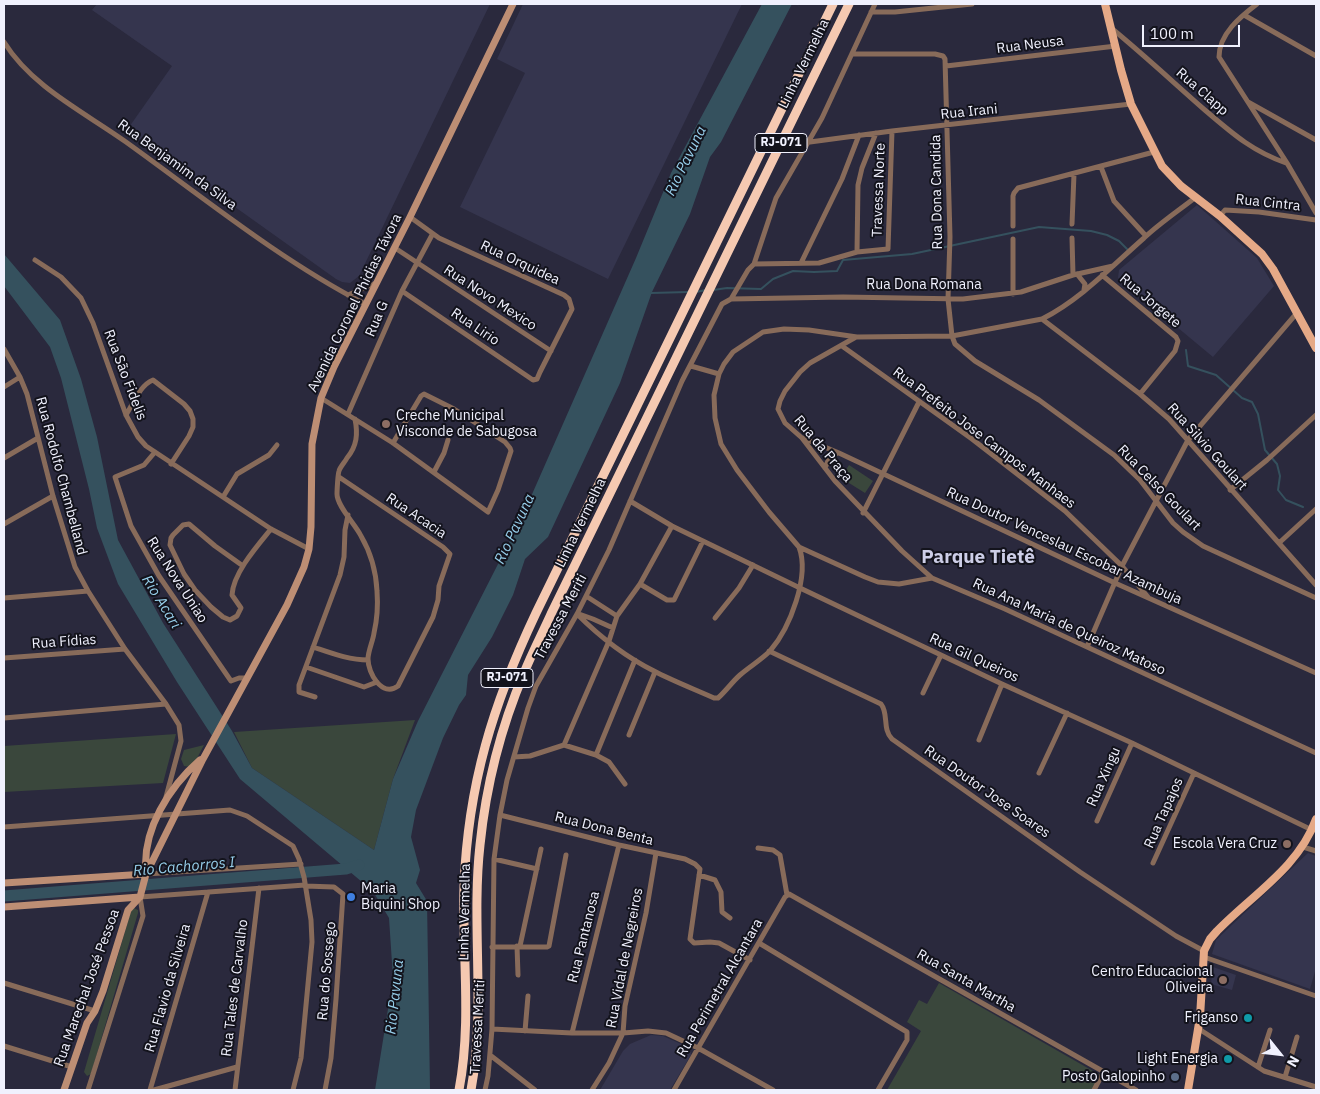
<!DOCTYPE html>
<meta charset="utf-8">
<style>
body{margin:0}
#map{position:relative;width:1320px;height:1094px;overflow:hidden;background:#2a293d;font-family:"IBM Plex Sans",sans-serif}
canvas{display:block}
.frame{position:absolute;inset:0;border:5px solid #f0f1fe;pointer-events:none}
.north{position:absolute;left:1255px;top:1029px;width:50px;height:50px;-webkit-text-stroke:4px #13131c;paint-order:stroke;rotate:119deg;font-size:14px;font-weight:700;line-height:20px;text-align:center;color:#f0f1fe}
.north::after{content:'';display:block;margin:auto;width:18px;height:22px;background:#f0f1fe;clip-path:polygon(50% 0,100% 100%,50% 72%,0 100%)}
.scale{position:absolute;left:1142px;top:25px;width:98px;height:22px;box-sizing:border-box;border:2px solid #f0f1fe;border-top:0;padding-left:6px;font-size:15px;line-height:18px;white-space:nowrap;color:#f0f1fe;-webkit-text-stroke:4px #13131c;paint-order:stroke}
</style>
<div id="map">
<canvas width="1320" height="1094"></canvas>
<div class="frame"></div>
<div class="north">N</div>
<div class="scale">100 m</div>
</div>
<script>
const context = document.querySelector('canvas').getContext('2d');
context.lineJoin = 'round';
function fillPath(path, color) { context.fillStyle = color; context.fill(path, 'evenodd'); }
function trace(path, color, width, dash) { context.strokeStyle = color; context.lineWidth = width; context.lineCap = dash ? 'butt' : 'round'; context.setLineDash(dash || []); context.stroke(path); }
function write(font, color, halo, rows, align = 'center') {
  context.font = font + ' "IBM Plex Sans",sans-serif'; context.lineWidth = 4; context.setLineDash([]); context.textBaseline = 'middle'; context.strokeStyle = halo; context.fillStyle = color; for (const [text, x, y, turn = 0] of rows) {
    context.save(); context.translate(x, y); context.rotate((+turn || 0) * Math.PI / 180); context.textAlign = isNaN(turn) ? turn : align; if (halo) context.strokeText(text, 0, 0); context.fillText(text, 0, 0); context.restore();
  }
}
const built = new Path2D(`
 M97,4H490L359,276L350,283L342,282L336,279L127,130L172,66L92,10Z
 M523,4H742L608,279L460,207L525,73L497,59Z
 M1197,205L1257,258L1274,286L1213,357L1118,278L1119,270Z
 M1308,853L1316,856V968L1310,989L1212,954L1216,940Z
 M1213,967L1236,975L1232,990L1211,984Z
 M651,1035L663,1036L690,1048L691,1055L670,1090H600L623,1051L630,1044Z`);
const green = new Path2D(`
 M849,465L873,481L865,493L841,478Z
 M415,720L393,779L374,850L252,768L234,732Z
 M176,734L163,783L4,792V746Z
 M204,745L194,764L191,767L184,766L181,759L184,750Z
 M134,908L138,910V913L91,1074L87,1076L84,1072L131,911Z
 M939,983L1100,1075L1092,1090H887L921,1031L907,1022L919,1000L927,1004Z`);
const water = new Path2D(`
 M762,4H792L721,142L710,157L690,214L652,292L620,383L548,537L525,559L513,595L492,637L468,675L466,695L459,705L443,738L416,810L411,837L420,870L416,883L427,901L430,1088V1090H375L388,1009L394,993L389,918L374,893L362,882L240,779L177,682L118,584L97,528L89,489L61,378L50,347L4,286V254L60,320L81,379L97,437L118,540L163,623L232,731L252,768L374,850L393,779L418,721L522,517L636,258L671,173Z`);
const stream = new Path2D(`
 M713,290L727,288L761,289L773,279L793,271L814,272L837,271L843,260L912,254L1039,227L1091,231L1107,235L1119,241L1127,249
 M696,292L706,290
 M651,293L688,292
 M1186,350L1188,366L1216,375L1242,398L1252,402L1258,414L1265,450L1277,464L1280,476L1278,490L1286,500L1303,507`);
const river = new Path2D(`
 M4,896L346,869L359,865`);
const street = new Path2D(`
 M1257,4C1240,17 1219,34 1219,57L1287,163L1316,213
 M871,12H895L972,4
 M1244,15L1316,56
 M1110,27C1143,54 1174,83 1206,111C1233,134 1252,151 1286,163
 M4,42C32,87 84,112 126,142C204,198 280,260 365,304
 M852,54H935L943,56L945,59L950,237L948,299L952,336L955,344L975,361L1039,400L1114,455L1140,480L1173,523L1183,532L1203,546L1316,598
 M946,66L1116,46
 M1248,102L1316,140
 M810,142L892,131L1131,104
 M1101,167L1114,201L1146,236
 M1220,216L1225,210L1259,212L1316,220
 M1072,224L1074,174
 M1013,226V196L1014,193L1018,188L1154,152
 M1072,238L1073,275
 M395,248L551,351
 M857,252L858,185L862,168L876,133
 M35,260L61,277L81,298L93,323L126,415L138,437L146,446L271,529L309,549
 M801,263L842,179L859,135
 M754,264L819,263L857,252L888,249L892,131
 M1077,274L1085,284L1084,290
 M1102,275L1176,337L1178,341L1175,351L1140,394
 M402,291L533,380L537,379L540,372L572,309L569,299L564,295L439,238L410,217
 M1013,294V239
 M348,295L376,283
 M731,299L748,270L754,264L776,198L822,118L875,4
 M1042,319L1140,394L1169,419L1316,585
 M856,337L810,363L800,372L785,391L780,401L778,409L785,423L802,438L835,481L902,551L932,578L1005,609L1316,753
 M842,346L972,439L1065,511L1122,566L1148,597
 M4,349L20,377L27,394L53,496L75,567L88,591L125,649L166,704L179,725L181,741L166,797
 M691,366L719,374
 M4,387L20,377
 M321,398L393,443L488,512L498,490L511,451L510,448L505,442L454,409L424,394L421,396L393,443
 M348,414L402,291L432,235
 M126,415C133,404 140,385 153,380L184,404L190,411L193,419V427L189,436L171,464
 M803,438L839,453L1115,583L1316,673
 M155,452L144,465L115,477L131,526L159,576L231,681L239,678H247
 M4,458L38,438
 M825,468L830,456L838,453
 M434,472L444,453L448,440
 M339,477L443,547L450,554L439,586L438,600L433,617L398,686C382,698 368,673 368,659C368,651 373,641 374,633C377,620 378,604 377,591C376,571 371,553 361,536C355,524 337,506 337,494C337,491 338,472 339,471C340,467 345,462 347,458C357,446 358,434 355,419
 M1230,490L1267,460L1316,415
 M223,497L237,474L269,455L277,445
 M630,501L672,526L800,588L1002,684L1132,743L1312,830
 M863,513L919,402
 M4,524L53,496
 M1279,543L1316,509
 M243,566L215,546L189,524L183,525L173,535L171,538L170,545L184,574L195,590L211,607L223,617L230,620L237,616L241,608L232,595C233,573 258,545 271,529
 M932,578L899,584L878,582L865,577L799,547L769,512L737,470L721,444L715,418L714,395L719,374L724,364L733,352L763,332L784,329L809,330L857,337L952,336L1042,319C1080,300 1112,266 1144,238C1160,223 1178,211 1196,197
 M640,584L667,600H674L703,541
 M586,596L617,616
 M4,598L88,591
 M577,614C599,636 626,657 654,671C673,681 694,689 714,698H718C726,691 732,682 740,675C749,667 761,660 770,651C790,628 810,576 799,547
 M579,614L593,619L613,628
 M715,618L739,588L753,565
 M313,647C331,653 349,660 368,660
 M1087,647L1122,566L1188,440L1296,314
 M769,651L881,704C889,714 882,729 892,739L1080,872L1176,936L1204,951
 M4,658L125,649
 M306,667L364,687L377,682
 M923,693L941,655
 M315,697L299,692V685L340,575L344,557L345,530L348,515
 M4,718L166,704
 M629,735L655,672
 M979,740L1002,684
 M564,745L596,755L609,762L625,784
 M596,755L635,660
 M514,757L530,756L564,745L609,641L617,616L640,584L672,526
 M1039,773L1067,713
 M500,815L619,845L685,859L695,864L700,869L690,939L694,943L710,942L719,943L750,960
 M1097,821L1132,743
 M4,827L230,810L247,816L293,846L299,859L304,877L311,920L312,942L301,1058L293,1090
 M1303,847L1316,851
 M758,848L773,850L780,855L787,895
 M494,859L537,869
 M1153,863L1194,773
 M146,874L301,864
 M699,875L715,880L721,892L722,912L730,918
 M305,886L334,887L343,894L336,999L331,1058L325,1090
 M759,943L907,1032V1040L878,1090
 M517,946L518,975
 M520,946L541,849
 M492,947H547L549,946L566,855
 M1204,957L1316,996
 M4,983L95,1011
 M492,1029L572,1033H623L648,1031L666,1033L698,1048L773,1090
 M1199,1029L1264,1071L1316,1087
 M525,1031L528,996
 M572,1033L619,845
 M4,1046L72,1067
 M490,1055L535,1090
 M1258,1067L1270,1030
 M1285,1077L1297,1037
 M88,1090L143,916L140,897L305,885
 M150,1090L208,892
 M154,1090L237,1067
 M235,1090L259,888
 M485,1090L488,1076L492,1029L494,859L500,815L507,780L528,708L536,686L577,614L609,550L682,381L722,304L731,299L843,297L963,299L1021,292L1073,275L1113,266
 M592,1090L609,1063L623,1033L625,1006L646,913L656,853
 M674,1090L785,897L789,894L1136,1090
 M1094,1090L1103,1073`);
const secondary = new Path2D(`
 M146,872C142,830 169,787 200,760
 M4,883L146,874
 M4,907L140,897
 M64,1090L87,1023L95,1011L103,991L128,910L140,897L146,874L203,759L287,605L304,567L309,549L311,527L312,444L321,398L334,367L410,217L513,4`);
const primary = new Path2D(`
 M1105,4L1121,70L1131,104L1162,166L1181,186L1220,216L1262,254L1273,269L1316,348
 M1188,1090L1200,1017L1204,951L1210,939L1217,931C1252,895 1299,867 1316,819`);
const highway = new Path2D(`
 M459,1090C472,1022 462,954 464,886C468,784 493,704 536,613L833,4
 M471,1090C486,1009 471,926 480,845C486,786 501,727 524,673C532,653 542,634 551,614L849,4`);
const markers = [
 [386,424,5,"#8d6e63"],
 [1287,844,5,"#8d6e63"],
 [351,897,5,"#3f7fe0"],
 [1223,980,5,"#8d6e63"],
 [1248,1018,5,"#0f9aa8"],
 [1228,1059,5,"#0f9aa8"],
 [1175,1077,5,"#5c6f8a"]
];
const shields = [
 [781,143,52],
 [507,678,52]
];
const shieldNames = [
 ["RJ-071",781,143],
 ["RJ-071",507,678]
];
const streetNames = [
 ["Rua Neusa",1030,45,-7],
 ["Linha Vermelha",804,64,-64],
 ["Rua Clapp",1202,92,41],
 ["Rua Irani",969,112,-6],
 ["Rua Benjamim da Silva",177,165,36],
 ["Travessa Norte",879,190,-88],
 ["Rua Dona Candida",937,192,-91],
 ["Rua Cintra",1268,203,6],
 ["Rua Orquidea",520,263,25],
 ["Rua Dona Romana",924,285],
 ["Rua Novo Mexico",490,298,33],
 ["Rua Jorgete",1150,301,40],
 ["Avenida Coronel Phidias Távora",355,303,-64],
 ["Rua G",377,319,-67],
 ["Rua Lirio",475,327,34],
 ["Rua São Fidelis",125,375,69],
 ["Rua Prefeito Jose Campos Manhaes",984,438,37],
 ["Rua Silvio Goulart",1207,447,48],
 ["Rua da Praça",823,449,50],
 ["Rua Rodolfo Chambelland",61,476,75],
 ["Rua Celso Goulart",1159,488,46],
 ["Rua Acacia",416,516,34],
 ["Linha Vermelha",581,523,-64],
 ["Rua Doutor Venceslau Escobar Azambuja",1064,546,25],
 ["Rua Nova Uniao",177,580,57],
 ["Travessa Meriti",561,617,-62],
 ["Rua Ana Maria de Queiroz Matoso",1069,627,25],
 ["Rua Fídias",64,642,-4],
 ["Rua Gil Queiros",974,658,25],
 ["Rua Xingu",1104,777,-66],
 ["Rua Doutor Jose Soares",987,792,35],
 ["Rua Tapajos",1164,813,-66],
 ["Rua Dona Benta",604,829,14],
 ["Linha Vermelha",465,912,-89],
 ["Rua Pantanosa",584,937,-76],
 ["Rua Vidal de Negreiros",625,958,-79],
 ["Rua do Sossego",327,971,-85],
 ["Rua Santa Martha",966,981,30],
 ["Rua Marechal José Pessoa",87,988,-70],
 ["Rua Flavio da Silveira",168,988,-74],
 ["Rua Tales de Carvalho",235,988,-83],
 ["Rua Perimetral Alcantara",720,988,-60],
 ["Travessa Meriti",478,1027,-87]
];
const poiNames = [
 ["Creche Municipal",396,416,"left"],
 ["Visconde de Sabugosa",396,432,"left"],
 ["Escola Vera Cruz",1277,844],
 ["Maria",361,889,"left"],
 ["Biquini Shop",361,905,"left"],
 ["Centro Educacional",1213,972],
 ["Oliveira",1213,988],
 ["Friganso",1238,1018],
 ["Light Energia",1218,1059],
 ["Posto Galopinho",1165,1077]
];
const waterNames = [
 ["Rio Pavuna",686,161,-64],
 ["Rio Pavuna",515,529,-65],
 ["Rio Acari",161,602,58],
 ["Rio Cachorros I",184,867,-5],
 ["Rio Pavuna",395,997,-84]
];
const districtNames = [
 ["Parque Tietê",978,558]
];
fillPath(built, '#35354e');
fillPath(green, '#3a473c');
fillPath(water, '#35515e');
trace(stream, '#35515e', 2);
trace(river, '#35515e', 11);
trace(street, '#886b5a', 5);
trace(secondary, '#bd8e74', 7);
trace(primary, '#e5a987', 8);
trace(highway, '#f5c9b1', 9);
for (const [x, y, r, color] of markers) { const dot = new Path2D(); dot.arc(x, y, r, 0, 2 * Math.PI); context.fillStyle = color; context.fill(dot); trace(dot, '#13131c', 2); }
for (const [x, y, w] of shields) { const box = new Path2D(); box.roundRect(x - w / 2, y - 9.5, w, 19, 4); context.fillStyle = '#13131c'; context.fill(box); trace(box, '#f0f1fe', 1); }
write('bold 12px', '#f0f1fe', null, shieldNames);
write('14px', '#f0f1fe', '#13131c', streetNames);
write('14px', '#f0f1fe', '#13131c', poiNames, 'right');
write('italic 15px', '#96ceea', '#13131c', waterNames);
write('bold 19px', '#cdcee7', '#13131c', districtNames);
</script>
